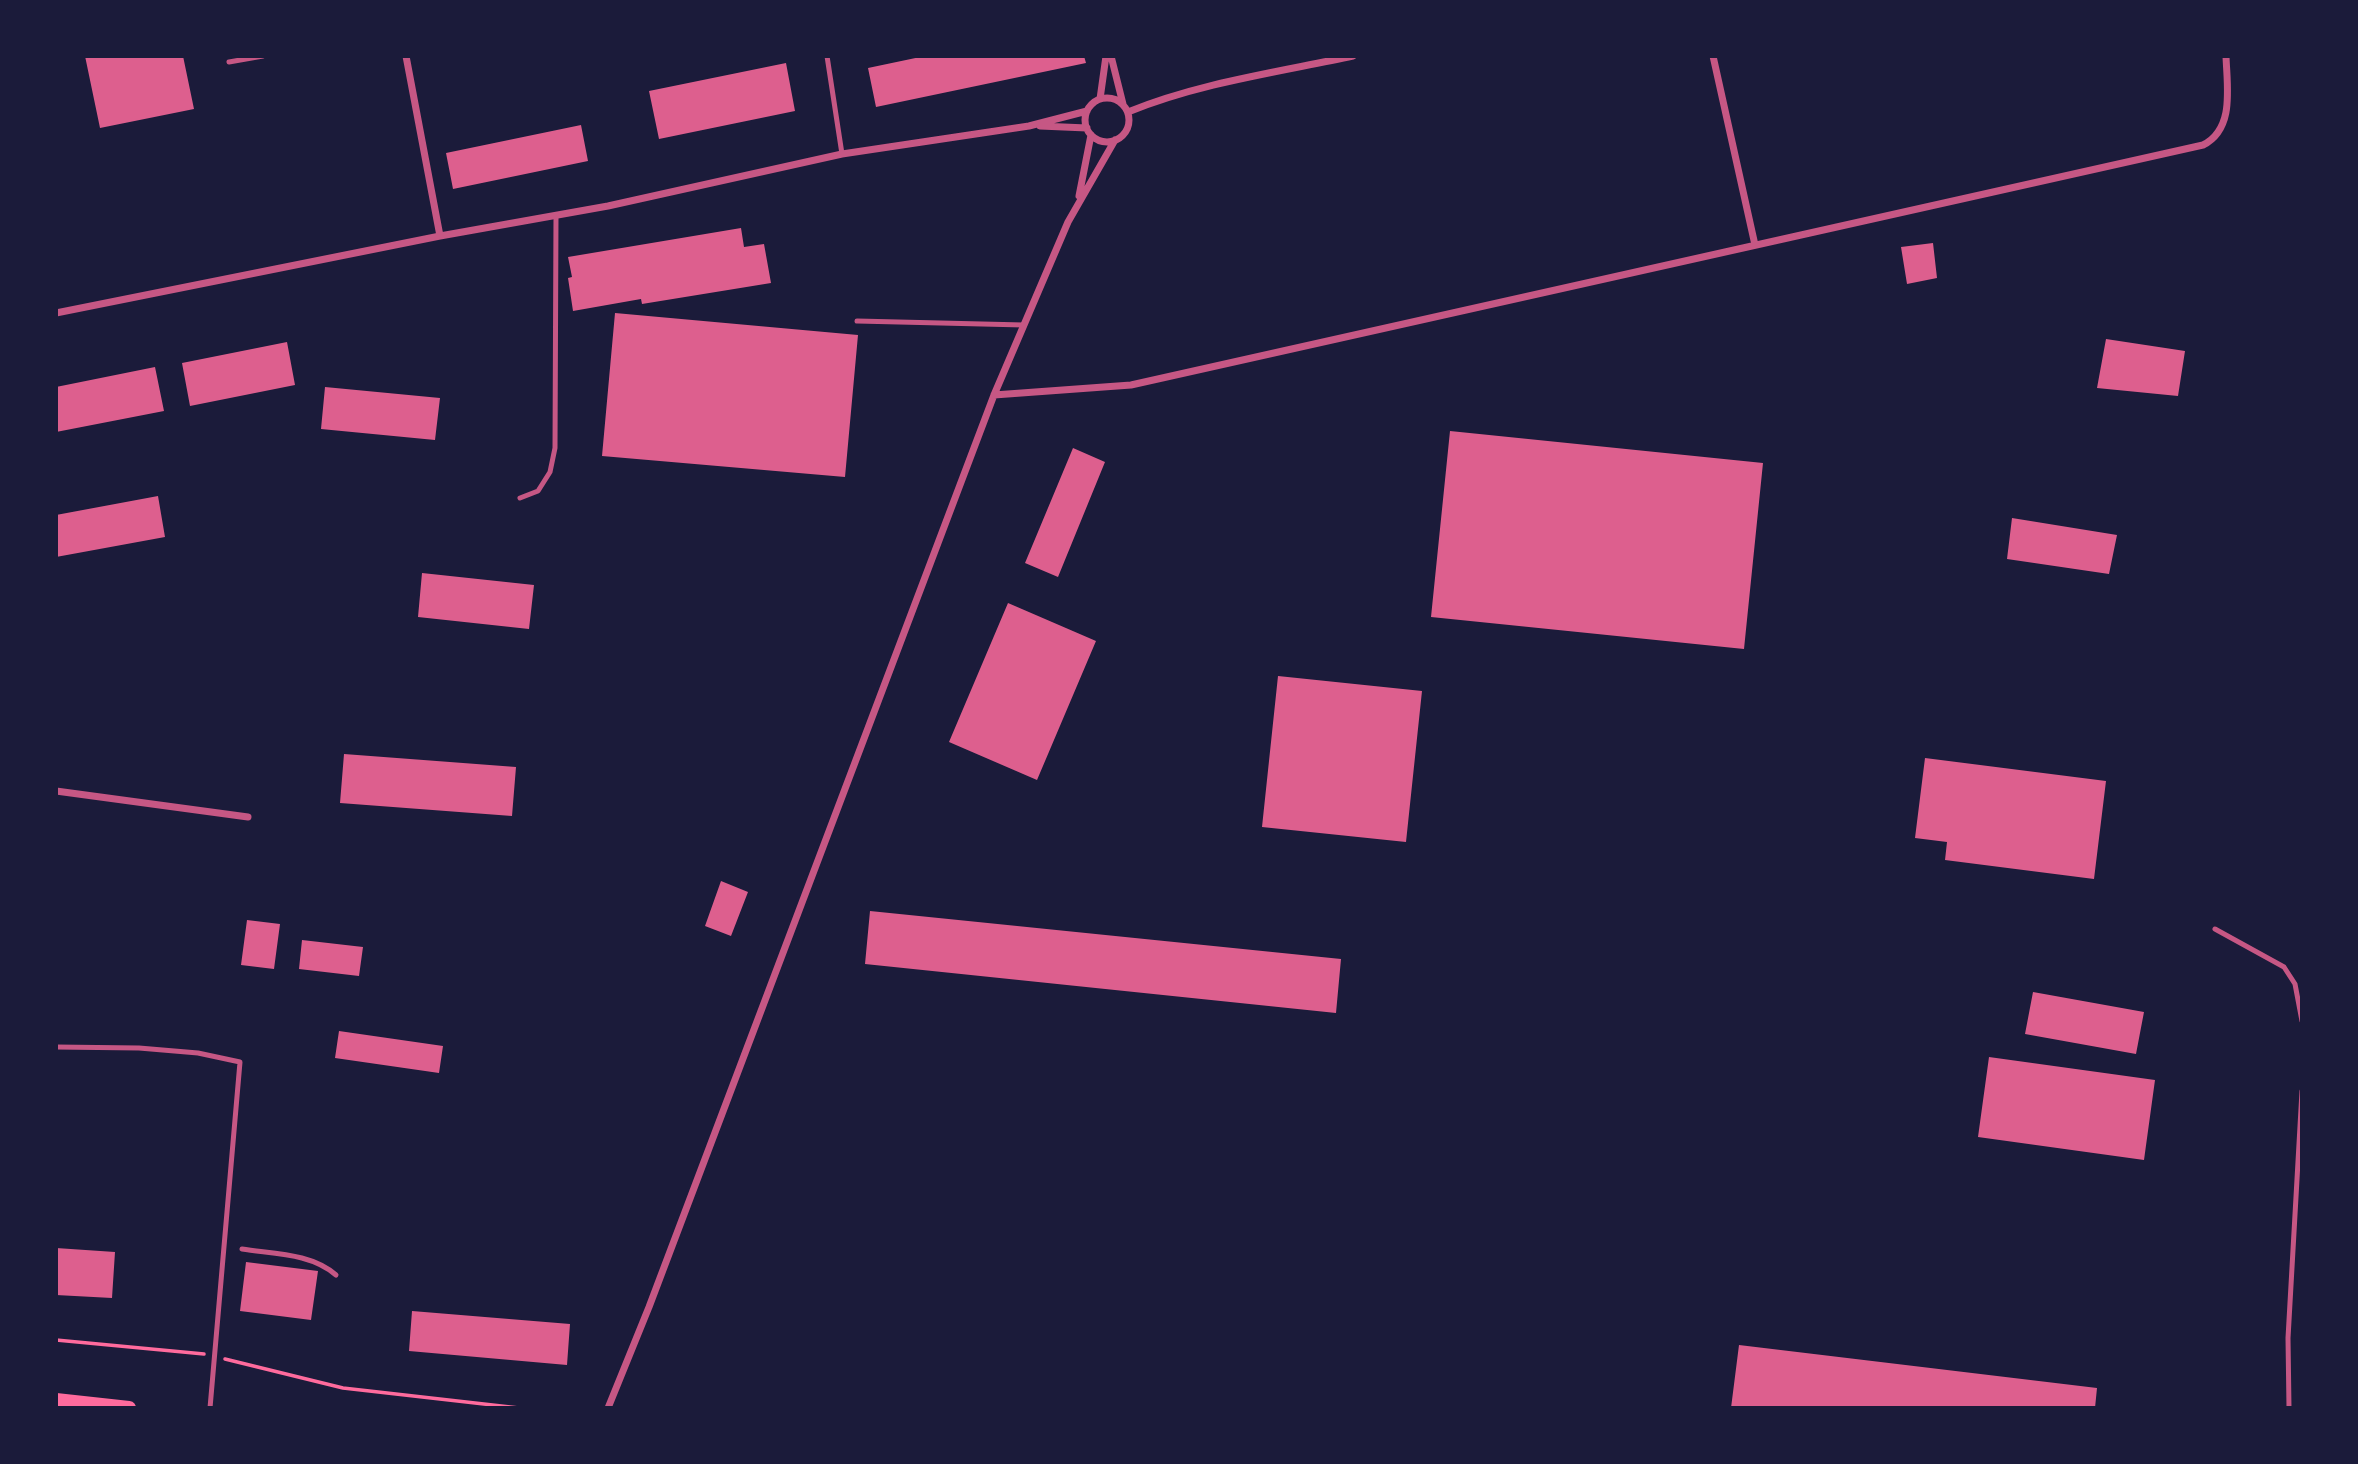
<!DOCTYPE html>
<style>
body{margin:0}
#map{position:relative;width:2358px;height:1464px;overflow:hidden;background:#1b1b3a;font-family:"Alegreya Sans",sans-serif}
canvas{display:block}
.frame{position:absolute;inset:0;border:58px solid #1b1b3a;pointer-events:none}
</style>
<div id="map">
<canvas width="2358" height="1464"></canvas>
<div class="frame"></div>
</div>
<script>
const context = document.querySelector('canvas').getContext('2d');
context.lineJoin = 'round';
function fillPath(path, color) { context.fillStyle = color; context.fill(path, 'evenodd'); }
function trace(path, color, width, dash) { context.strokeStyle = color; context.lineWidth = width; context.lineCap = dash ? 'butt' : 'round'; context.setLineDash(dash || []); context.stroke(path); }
const building = new Path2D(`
 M85,56H183L194,109L100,128Z
 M925,56H1084L1086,63L876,107L868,68Z
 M786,63L795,111L659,139L649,91Z
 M581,125L588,161L453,189L446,153Z
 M741,228L744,247L764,244L771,283L642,304L641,299L573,311L568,278L572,277L568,257Z
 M1933,243L1937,278L1907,284L1901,247Z
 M615,313L858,335L845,477L602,456Z
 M2106,339L2185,351L2178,396L2097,388Z
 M287,342L295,385L190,406L182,363Z
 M155,367L164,411L56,432V387Z
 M325,387L440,398L435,440L321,429Z
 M1450,431L1763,463L1744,649L1431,617Z
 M1073,448L1105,462L1058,577L1025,563Z
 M158,496L165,537L56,557V515Z
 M2012,518L2117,535L2109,574L2007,559Z
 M422,573L534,585L529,629L418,617Z
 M1008,603L1096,641L1037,780L949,742Z
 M1278,676L1422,691L1406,842L1262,827Z
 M344,754L516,767L512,816L340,803Z
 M1925,758L2106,781L2094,879L1945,860L1947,842L1915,838Z
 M721,881L748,892L731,936L705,926Z
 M870,911L1341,959L1336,1013L865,964Z
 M247,920L280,924L274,969L241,965Z
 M302,940L363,947L359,976L299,969Z
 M2033,992L2144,1012L2136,1054L2025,1034Z
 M339,1031L443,1046L439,1073L335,1058Z
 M1989,1057L2155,1080L2144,1160L1978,1137Z
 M56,1248L115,1252L112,1298L56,1295Z
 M246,1262L318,1271L311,1320L240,1311Z
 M412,1311L570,1324L567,1365L409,1351Z
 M1739,1345L2097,1388L2095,1408H1731Z`);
const path = new Path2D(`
 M56,1340L204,1354
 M225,1359L343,1388L519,1408`);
const service = new Path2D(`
 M827,56L842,154
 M229,62L263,56
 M857,321L1024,325
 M520,498L538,491L550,472L555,448L556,215
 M2215,929L2284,967L2295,984L2302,1021
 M56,1047L139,1048L198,1053L240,1062L210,1408
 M242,1249C273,1254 311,1253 336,1275
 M2289,1408L2288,1338L2302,1091`);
const minor = new Path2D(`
 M406,56L440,236
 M1111,56L1123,104
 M1713,56L1755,245
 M1085 120a22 22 0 1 1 44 0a22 22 0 1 1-44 0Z
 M1100,99L1106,56
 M1128,112C1199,83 1278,72 1353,56
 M1040,126L1087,128
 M1079,196L1091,135
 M56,313L440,236L608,206L842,154L1029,126L1087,111
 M994,395L1131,385L2203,145C2235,129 2227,87 2226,56
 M56,791L248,817
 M608,1408L649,1307L994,395L1068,222L1115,140`);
const secondary = new Path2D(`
 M56,1400L129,1408`);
fillPath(building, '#dd5f8e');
trace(path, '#ff6b9d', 3.5);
trace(service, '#c65784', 5);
trace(minor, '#c65784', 7);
trace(secondary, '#ff6b9d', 14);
</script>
